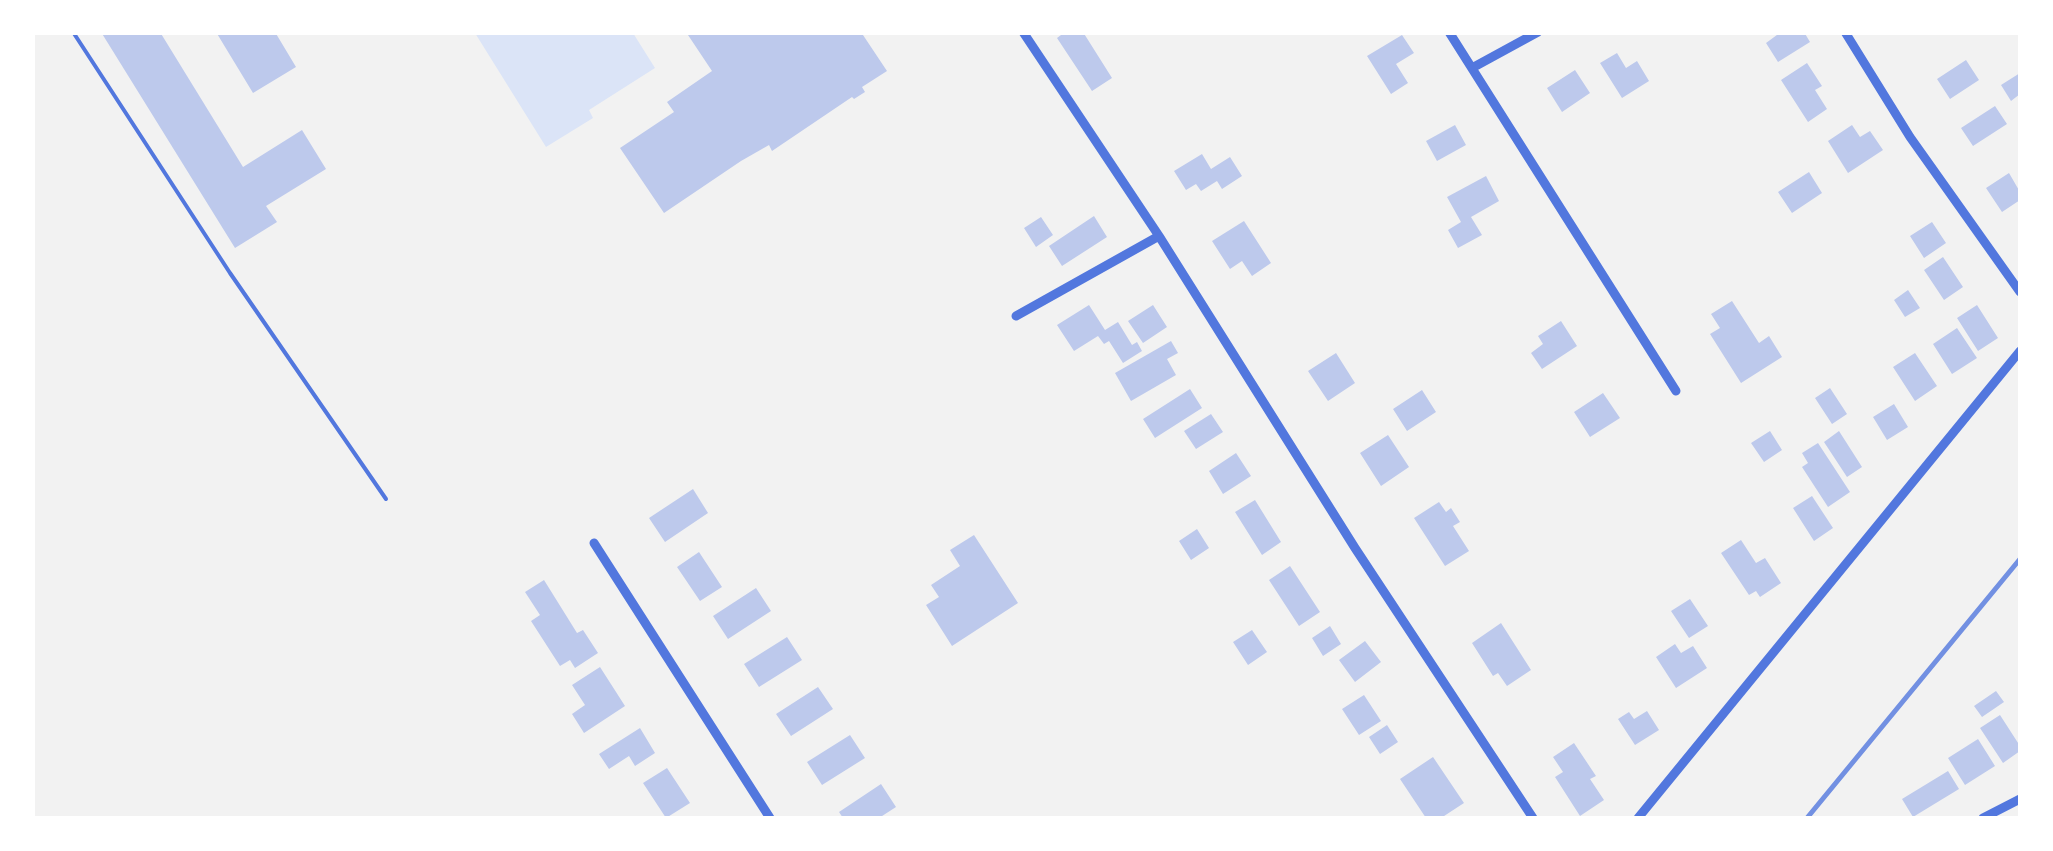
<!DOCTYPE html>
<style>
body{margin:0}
#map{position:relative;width:2053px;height:851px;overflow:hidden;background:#f2f2f2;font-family:"Fira Sans Condensed",sans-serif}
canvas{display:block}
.frame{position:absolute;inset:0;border:35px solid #fff;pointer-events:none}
</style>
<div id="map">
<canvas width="2053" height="851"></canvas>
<div class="frame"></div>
</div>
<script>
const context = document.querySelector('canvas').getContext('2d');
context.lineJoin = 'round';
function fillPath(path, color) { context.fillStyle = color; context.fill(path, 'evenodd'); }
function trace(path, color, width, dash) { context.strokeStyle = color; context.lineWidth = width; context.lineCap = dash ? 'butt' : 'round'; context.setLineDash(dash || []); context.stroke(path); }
const green = new Path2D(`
 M475,33H633L655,68L589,110L593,118L546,147Z`);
const building = new Path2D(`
 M101,32H160L243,167L302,130L326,169L266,206L277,222L235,248Z
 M216,32H275L296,67L253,93Z
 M686,32H861L887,71L862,87L865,92L854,99L852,97L772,151L769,145L741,161L664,213L620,148L674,112L667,102L712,71Z
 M1065,32H1083L1112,78L1092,91L1057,38Z
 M1781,32H1804L1810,42L1778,62L1766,43Z
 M1402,35L1414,53L1396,64L1408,83L1391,94L1367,56Z
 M1617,53L1626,68L1637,61L1649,81L1622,98L1600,63Z
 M1966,60L1979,80L1950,99L1937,79Z
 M1807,63L1822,86L1815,90L1827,109L1808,122L1781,80Z
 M1575,70L1590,93L1562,112L1547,88Z
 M2020,73V94L2011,101L2001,85Z
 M1995,106L2007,124L1973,146L1961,128Z
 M1455,125L1466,145L1437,161L1426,141Z
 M1852,125L1860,137L1870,131L1883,150L1848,173L1828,141Z
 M1202,154L1211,169L1230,157L1242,176L1222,189L1217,181L1201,191L1196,184L1186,190L1174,171Z
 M1809,172L1822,193L1792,213L1778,192Z
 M2009,173L2020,192V200L2002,212L1986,188Z
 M1486,176L1499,201L1471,217L1482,235L1458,248L1448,230L1461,222L1447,197Z
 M1094,216L1107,237L1062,266L1049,246Z
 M1041,217L1053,235L1036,247L1024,228Z
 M1244,221L1271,263L1252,276L1242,261L1230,269L1212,241Z
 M1932,222L1946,243L1924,258L1910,236Z
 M1943,257L1963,287L1944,300L1924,270Z
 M1908,290L1920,308L1905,317L1894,300Z
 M1732,301L1759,343L1769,336L1782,357L1741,383L1710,334L1720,328L1711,314Z
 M1089,305L1105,330L1118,322L1132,345L1137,342L1142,351L1123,363L1109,341L1104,344L1098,336L1074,351L1057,325Z
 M1153,305L1167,327L1143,343L1128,321Z
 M1977,305L1998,338L1978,351L1957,318Z
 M1561,321L1577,346L1542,369L1531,353L1543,344L1538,336Z
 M1957,328L1977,358L1952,374L1933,344Z
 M1171,341L1178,353L1167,359L1176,375L1131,401L1115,373Z
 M1336,353L1355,383L1328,401L1308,371Z
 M1915,353L1937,386L1915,401L1893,367Z
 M1830,388L1847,414L1832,424L1815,398Z
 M1190,389L1202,408L1155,438L1143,419Z
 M1422,390L1436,412L1407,431L1393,409Z
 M1603,393L1620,418L1590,437L1574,412Z
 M1894,404L1908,427L1887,440L1873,417Z
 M1211,414L1223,432L1196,449L1184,431Z
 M1770,431L1782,450L1764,462L1751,443Z
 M1839,431L1862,467L1847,477L1824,442Z
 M1388,435L1409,467L1381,486L1360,453Z
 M1818,443L1850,492L1828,507L1802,467L1808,463L1802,453Z
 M1236,453L1251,476L1223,494L1209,471Z
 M693,489L708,513L665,542L649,518Z
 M1812,496L1833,528L1814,541L1793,508Z
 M1255,500L1281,542L1262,555L1235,512Z
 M1439,502L1446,512L1451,508L1460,522L1453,526L1469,551L1445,566L1414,518Z
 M1197,529L1209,548L1191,560L1179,541Z
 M974,535L1018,603L952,646L926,605L939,597L931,585L960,566L950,550Z
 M1741,540L1756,563L1765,558L1781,583L1760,597L1756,591L1749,595L1721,553Z
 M699,552L722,587L700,601L677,567Z
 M1290,566L1320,612L1299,626L1269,580Z
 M544,580L577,633L583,630L598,653L575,668L570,660L560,666L531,621L540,615L525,592Z
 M756,588L771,611L728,639L713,616Z
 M1690,599L1708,626L1689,638L1671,611Z
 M1501,623L1531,670L1507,686L1498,673L1493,676L1472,643Z
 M1330,626L1341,644L1323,656L1312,638Z
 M1252,630L1267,652L1248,665L1233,642Z
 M787,637L802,660L759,687L744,664Z
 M1365,641L1381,662L1355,682L1339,660Z
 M1675,644L1681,653L1693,646L1707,668L1676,688L1656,657Z
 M600,667L625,706L584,733L572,714L585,705L572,685Z
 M818,687L833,709L791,736L776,714Z
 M1996,691L2004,702L1982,717L1974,706Z
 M1364,695L1381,721L1359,735L1342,709Z
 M1647,711L1659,730L1635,745L1618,719L1629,712L1634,719Z
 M2000,715L2020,746V751L2003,763L1980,728Z
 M1387,725L1398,742L1380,754L1369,737Z
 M640,728L655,753L635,766L629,756L609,769L599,754Z
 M850,735L865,758L822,785L807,762Z
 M1978,739L1995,766L1965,785L1948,758Z
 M1574,743L1596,776L1590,779L1604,800L1580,816L1555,777L1563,772L1553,757Z
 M1433,757L1464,803L1441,818H1426L1400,779Z
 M667,768L690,803L666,818L643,783Z
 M1948,771L1959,789L1913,817L1902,799Z
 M881,784L896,807L879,818H843L839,812Z`);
const service = new Path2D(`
 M73,32L230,273L386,499`);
const minor = new Path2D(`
 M1023,32L1159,236L1355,548L1533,818
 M1449,32L1676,391
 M1845,32L1910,137L2020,292
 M1472,68L1538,32
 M1016,316L1159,236
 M594,543L770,818
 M1638,818L2020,351
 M1983,818L2020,799`);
const rail = new Path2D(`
 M1807,818L2020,559`);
fillPath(green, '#dbe4f7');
fillPath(building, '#bdc9ec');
trace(service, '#5277de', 4);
trace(minor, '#5277de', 9);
trace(rail, '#7290e2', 5);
</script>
